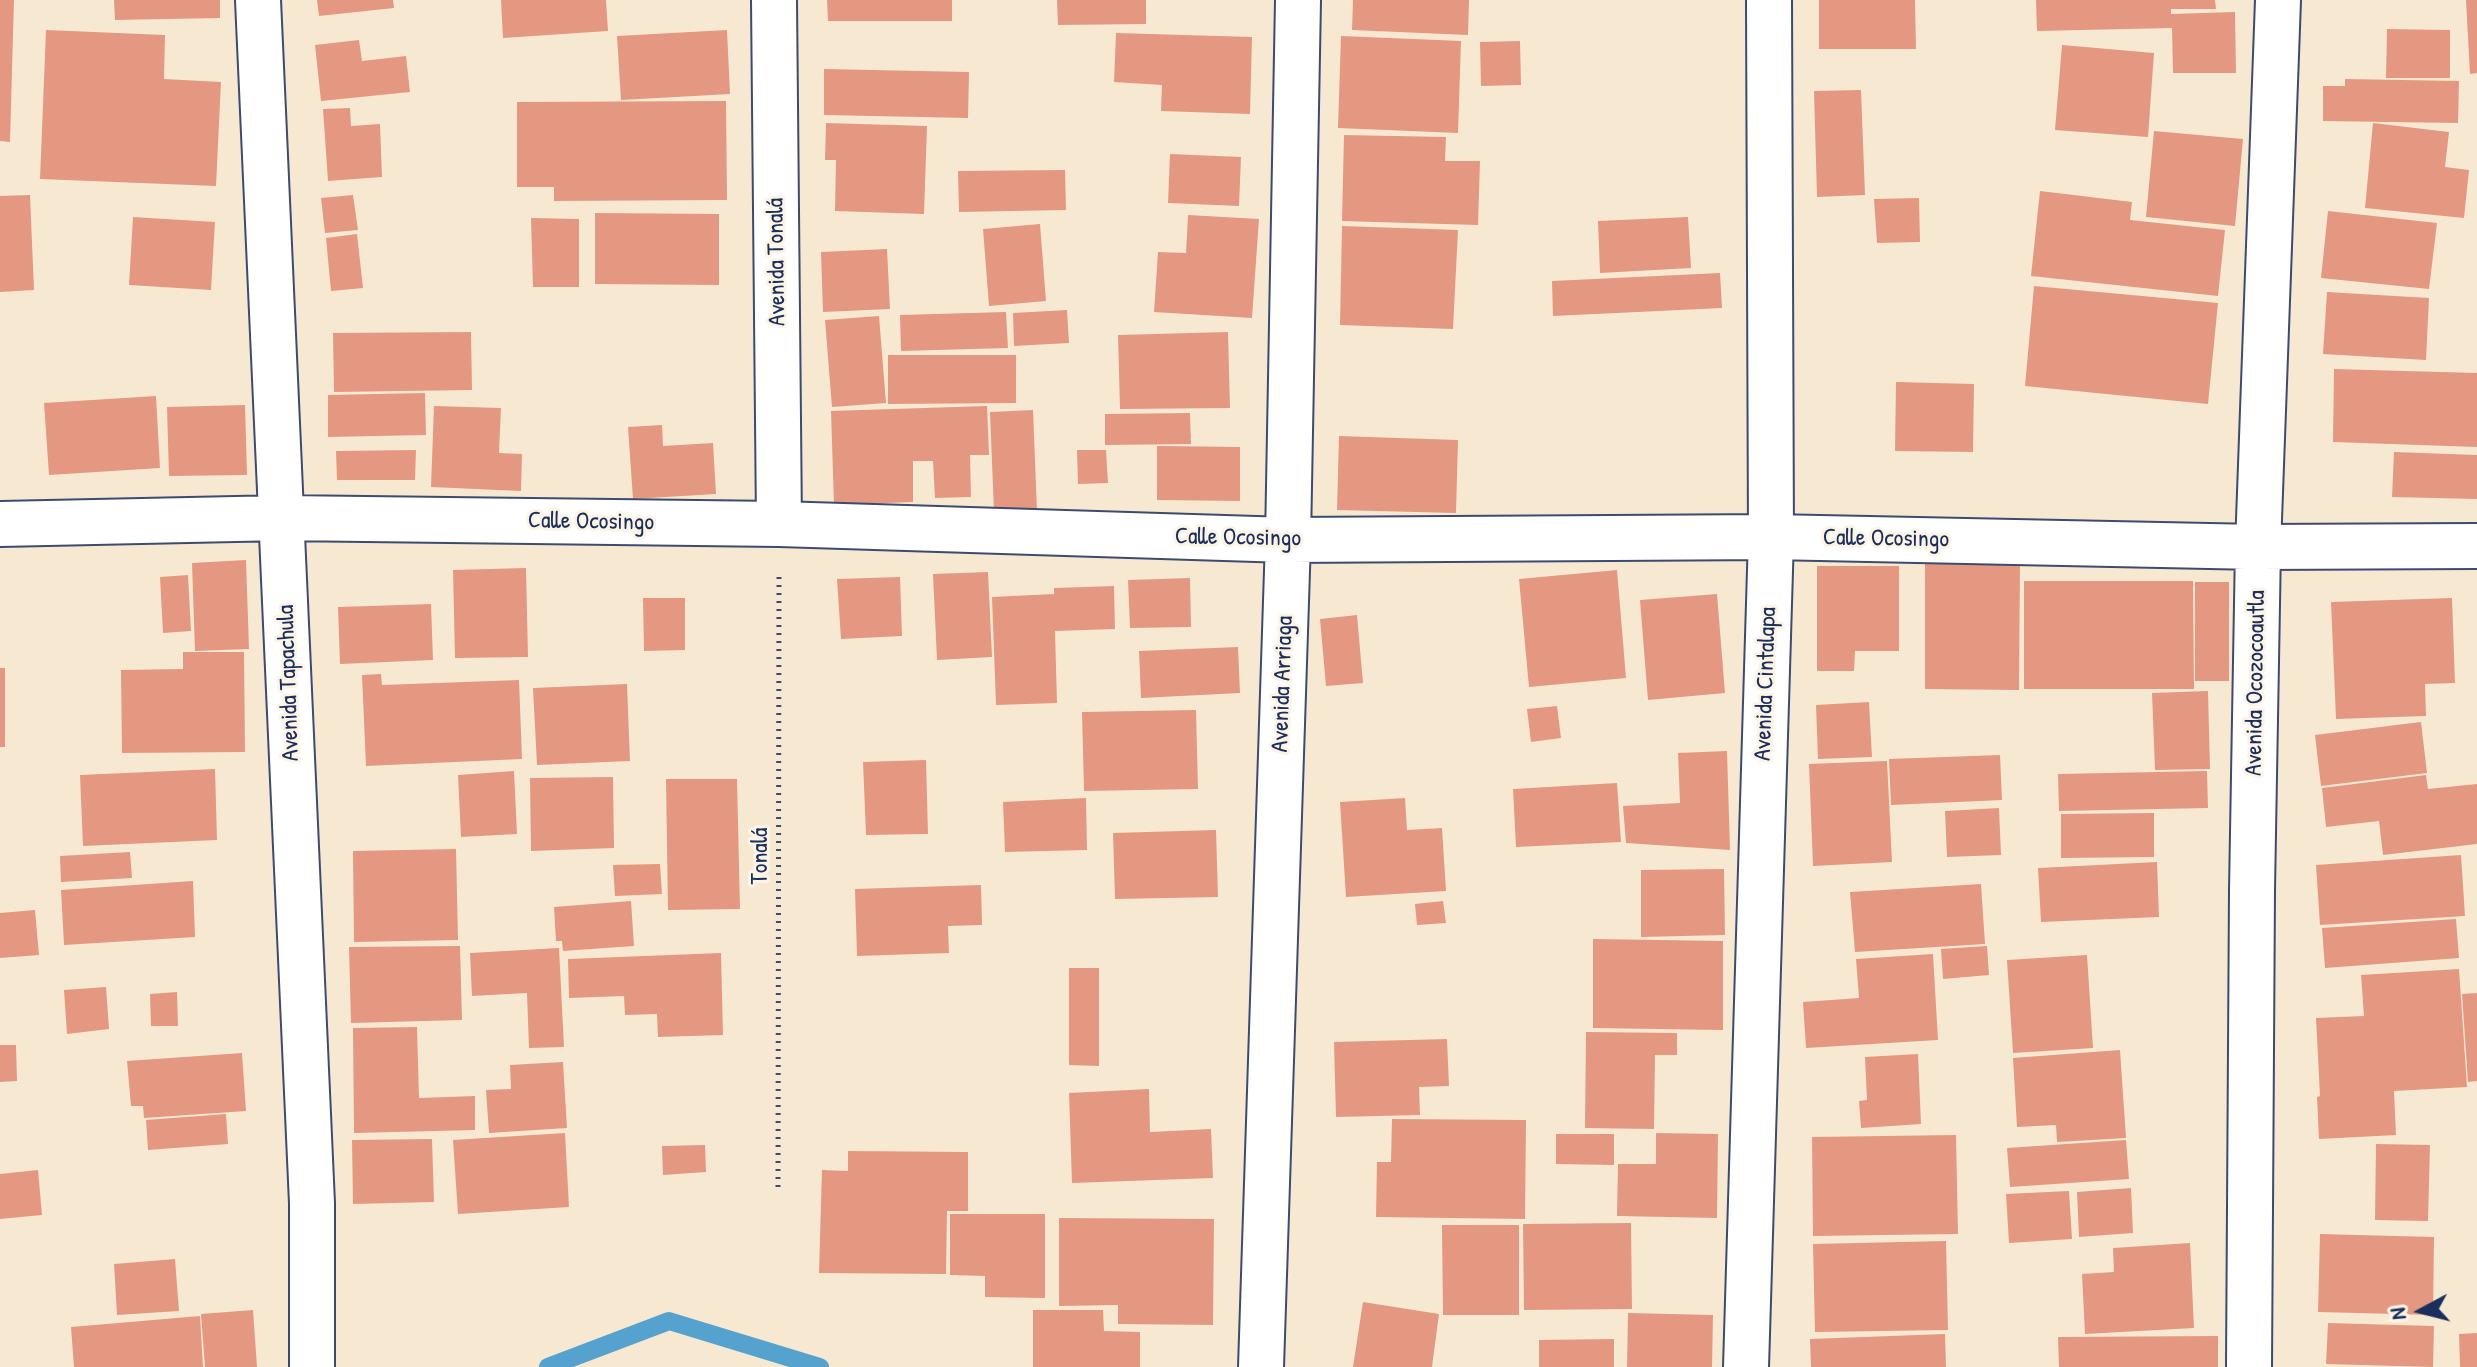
<!DOCTYPE html>
<meta charset="utf-8">
<style>
body{margin:0}
#map{position:relative;width:2477px;height:1367px;overflow:hidden;background:#f7e9d1;font-family:"Patrick Hand",sans-serif}
canvas{display:block}
.north{position:absolute;left:2381px;top:1271px;width:80px;height:80px;-webkit-text-stroke:6px #fcf5e5;paint-order:stroke;rotate:263deg;font-size:22px;font-weight:700;line-height:32px;text-align:center;color:#1b2f5e}
.north::after{content:'';display:block;margin:auto;width:28px;height:36px;background:#1b2f5e;clip-path:polygon(50% 0,100% 100%,50% 72%,0 100%)}
</style>
<div id="map">
<canvas width="2477" height="1367"></canvas>
<div class="north">N</div>
</div>
<script>
const context = document.querySelector('canvas').getContext('2d');
context.lineJoin = 'round';
function trace(path, color, width, dash) { context.strokeStyle = color; context.lineWidth = width; context.lineCap = dash ? 'butt' : 'round'; context.setLineDash(dash || []); context.stroke(path); }
function fillPath(path, color) { context.fillStyle = color; context.fill(path, 'evenodd'); }
function write(font, color, halo, rows, align = 'center') {
  context.font = font + ' "Patrick Hand",sans-serif'; context.lineWidth = 6; context.setLineDash([]); context.textBaseline = 'middle'; context.strokeStyle = halo; context.fillStyle = color; for (const [text, x, y, turn = 0] of rows) {
    context.save(); context.translate(x, y); context.rotate((+turn || 0) * Math.PI / 180); context.textAlign = isNaN(turn) ? turn : align; if (halo) context.strokeText(text, 0, 0); context.fillText(text, 0, 0); context.restore();
  }
}
const stream = new Path2D(`
 M548,1367L669,1321L820,1367`);
const building = new Path2D(`
 M0,0H14L10,142L0,141Z
 M114,0H220V18L115,20Z
 M317,0H393L394,8L319,16Z
 M501,0H606L608,31L503,38Z
 M827,0H952V21H828Z
 M1057,0H1146V24L1058,25Z
 M1353,0H1469L1468,35L1352,30Z
 M1819,0H1915L1916,49H1819Z
 M2036,0H2215L2216,9H2171V14L2235,12L2236,73H2173L2172,28L2037,31Z
 M2466,0H2477V73L2470,74Z
 M2387,29L2450,30V78H2386Z
 M46,30L165,35L164,79L221,82L216,186L40,179Z
 M727,30L730,94L621,100L617,36Z
 M1116,33L1252,37L1250,114L1161,111L1162,85L1114,82Z
 M1341,36L1461,41L1458,133L1338,128Z
 M359,40L362,61L406,56L410,92L321,101L315,45Z
 M1520,41L1521,85L1481,86L1480,42Z
 M2062,45L2154,53L2148,137L2055,130Z
 M824,69L969,72L968,118L824,115Z
 M2345,79L2459,81L2458,123L2323,121V86H2345Z
 M1861,90L1865,195L1817,197L1814,91Z
 M726,101L727,200L554,201V187H517V102Z
 M350,108L351,126L380,124L382,177L328,181L323,109Z
 M826,123L927,126L924,214L835,211L836,160H825Z
 M2373,123L2449,132L2445,167L2469,170L2464,218L2365,208Z
 M2154,131L2243,139L2235,226L2146,217Z
 M1344,135L1446,137L1445,161H1480L1478,225L1342,221Z
 M1170,154L1241,157L1239,206L1168,203Z
 M1065,170L1066,210L959,212L958,171Z
 M2040,191L2132,202L2130,220L2225,230L2218,296L2031,276Z
 M30,195L34,290L0,292V196Z
 M353,195L358,230L325,233L321,198Z
 M1919,198L1920,242L1877,243L1874,199Z
 M2328,211L2437,223L2429,289L2321,278Z
 M595,213L719,214V285L595,284Z
 M1188,215L1259,219L1252,318L1154,312L1158,252L1186,253Z
 M133,217L215,222L211,290L129,285Z
 M1688,217L1691,268L1600,273L1598,221Z
 M531,218L579,219V287H533Z
 M1040,224L1046,301L989,306L983,229Z
 M1342,226L1458,230L1453,329L1340,325Z
 M357,234L363,288L331,291L326,238Z
 M887,249L890,309L823,312L821,252Z
 M1720,273L1722,308L1553,316L1552,281Z
 M2034,286L2218,303L2208,404L2025,386Z
 M2327,292L2429,298L2426,360L2323,354Z
 M1067,310L1069,343L1014,346L1013,313Z
 M1006,312L1008,348L901,351L900,315Z
 M879,316L886,403L832,407L825,320Z
 M471,332L472,390L334,392L333,333Z
 M1228,332L1230,408L1120,409L1118,335Z
 M888,355H1016V403L888,404Z
 M2334,369L2477,373V447L2333,442Z
 M1896,382L1974,384L1973,452L1895,451Z
 M425,393L426,435L328,437V395Z
 M156,396L160,468L49,475L44,403Z
 M245,405L247,475L169,476L167,407Z
 M434,406L501,408L499,453L522,454L521,491L431,487Z
 M987,406L989,455H970L971,497L935,498L933,461H913V502L834,505L831,411Z
 M1033,410L1037,511L994,512L990,412Z
 M1190,413L1191,444L1105,445V414Z
 M662,425L663,446L713,443L716,494L633,499L628,427Z
 M1339,436L1458,440L1456,513L1337,510Z
 M1157,446L1240,447V501L1157,500Z
 M416,450L415,480H337L336,451Z
 M1077,450H1106L1108,483L1078,484Z
 M2394,452L2477,455V499L2392,497Z
 M246,560L249,649L195,651L192,563Z
 M1925,560L2020,561L2019,690L1925,689Z
 M1817,566H1899V651H1855L1854,671H1817Z
 M526,568L528,657L455,658L453,570Z
 M1617,570L1626,678L1529,687L1519,579Z
 M988,572L992,657L937,660L933,574Z
 M188,575L191,631L163,633L160,577Z
 M900,577L902,636L841,639L837,579Z
 M1190,578L1191,627L1130,628L1128,580Z
 M2024,581H2193L2194,689H2024Z
 M2195,582H2229V681H2195Z
 M1114,586L1115,629L1055,631L1057,703L996,705L992,597L1054,594V588Z
 M1717,594L1725,693L1648,700L1640,600Z
 M643,598H685V650L644,651Z
 M2452,598L2455,683L2425,684L2426,716L2336,719L2331,602Z
 M431,604L433,660L340,664L338,607Z
 M1357,615L1363,683L1326,686L1320,619Z
 M1238,647L1240,693L1141,698L1139,651Z
 M183,652H244L245,752L122,753L121,670L183,669Z
 M0,668H5V747H0Z
 M381,674L382,685L519,680L522,759L366,766L362,675Z
 M627,684L630,761L537,765L533,688Z
 M2208,691L2210,769L2155,770L2152,693Z
 M1869,702L1872,757L1818,759L1816,705Z
 M1557,706L1561,738L1531,742L1527,709Z
 M1196,710L1198,789L1084,791L1082,712Z
 M2421,722L2427,773L2321,786L2315,735Z
 M1727,751L1730,850L1626,843L1623,806L1680,803L1678,753Z
 M2000,755L2002,800L1891,805L1889,759Z
 M926,760L928,834L866,835L863,762Z
 M1887,761L1892,862L1813,866L1809,764Z
 M215,769L217,840L83,846L80,775Z
 M514,771L517,834L461,837L458,775Z
 M2207,771L2208,808L2059,811L2058,774Z
 M2426,775L2428,789L2477,784V844L2383,855L2379,821L2326,827L2322,788Z
 M613,777L614,848L531,851L530,778Z
 M666,779H737L740,909L668,910Z
 M1617,783L1621,842L1516,847L1513,789Z
 M1086,798L1087,850L1005,852L1003,802Z
 M1405,798L1407,830L1442,828L1446,891L1346,897L1340,802Z
 M1999,808L2001,855L1947,857L1945,811Z
 M2154,813V857L2061,858V814Z
 M1216,830L1218,897L1115,899L1113,833Z
 M456,849L458,940L354,942L353,851Z
 M130,852L132,878L61,882L60,856Z
 M2461,855L2465,916L2320,925L2316,865Z
 M2157,862L2159,917L2041,922L2038,868Z
 M660,864L662,894L615,896L613,865Z
 M1724,869L1725,935L1641,937V870Z
 M193,881L195,937L64,945L61,890Z
 M1981,884L1985,944L1855,952L1850,892Z
 M981,885L982,925L948,926L949,953L857,956L855,889Z
 M631,901L634,946L563,951L562,941H556L554,907Z
 M1443,901L1446,923L1417,925L1415,904Z
 M35,910L39,955L0,958V913Z
 M2456,919L2459,958L2325,968L2322,928Z
 M1593,939L1723,941V1030L1593,1028Z
 M460,946L462,1020L351,1023L349,947Z
 M1987,946L1989,975L1943,979L1941,949Z
 M559,948L564,1047L529,1048L527,993L472,996L470,953Z
 M721,953L723,1035L658,1037L657,1014L625,1015L624,996L569,998L568,959Z
 M1933,954L1938,1040L1806,1048L1803,1002L1859,998L1856,959Z
 M2087,955L2093,1048L2013,1053L2007,960Z
 M1069,968H1099V1066L1069,1065Z
 M2459,969L2467,1087L2394,1091L2396,1135L2319,1139L2317,1097L2320,1096L2316,1018L2364,1016L2361,975Z
 M106,987L109,1029L67,1034L64,990Z
 M177,992L178,1026H151L150,994Z
 M2477,993V1081L2468,1082L2462,994Z
 M417,1027L419,1098L475,1096V1130L354,1133L353,1028Z
 M1586,1032L1677,1033V1055H1655L1654,1129L1585,1128Z
 M1447,1039L1449,1086L1419,1087L1420,1115L1336,1117L1334,1042Z
 M0,1045H16L17,1081L0,1082Z
 M2120,1050L2126,1138L2057,1142L2056,1125L2017,1127L2013,1058Z
 M242,1053L246,1111L144,1118L143,1106H131L127,1061Z
 M1918,1054L1921,1124L1861,1128L1859,1101L1867,1100L1865,1057Z
 M563,1062L567,1128L489,1133L486,1090L511,1089L510,1065Z
 M1149,1089L1150,1132L1211,1129L1213,1178L1072,1183L1069,1093Z
 M226,1114L228,1144L148,1150L146,1120Z
 M1392,1119L1526,1120L1525,1219L1376,1217L1377,1162H1391Z
 M565,1133L569,1207L458,1214L453,1140Z
 M1656,1133L1718,1134L1717,1218L1617,1216L1618,1164H1656Z
 M1556,1134H1614V1165L1556,1164Z
 M1956,1135L1958,1234L1813,1236L1812,1137Z
 M432,1139L434,1202L353,1204L352,1140Z
 M2126,1140L2129,1179L2010,1187L2007,1148Z
 M2376,1144L2430,1145L2428,1221L2375,1220Z
 M705,1145L706,1172L663,1175L662,1146Z
 M848,1151L968,1152V1211H947L946,1274L819,1273L822,1170L848,1171Z
 M38,1170L42,1215L0,1219V1174Z
 M2131,1188L2133,1233L2079,1237L2077,1192Z
 M2069,1191L2072,1239L2009,1243L2006,1194Z
 M950,1214H1045V1298L985,1297V1276L950,1275Z
 M1059,1218L1214,1219L1213,1325L1118,1324V1305L1059,1306Z
 M1631,1223L1632,1309L1524,1310L1523,1224Z
 M1442,1225H1519V1315H1443Z
 M2320,1234L2434,1237L2433,1315L2318,1312Z
 M1946,1241L1948,1330L1815,1332L1813,1244Z
 M2190,1243L2194,1328L2085,1334L2082,1274L2114,1272L2113,1248Z
 M175,1259L179,1311L117,1315L114,1264Z
 M1363,1302L1439,1314L1432,1367H1353Z
 M253,1310L257,1367H205L201,1314Z
 M1033,1310H1103L1104,1331L1140,1332V1367H1033Z
 M1628,1313L1713,1315L1712,1367H1627Z
 M200,1316L203,1367H74L71,1327Z
 M2328,1323L2434,1326L2433,1367L2326,1364Z
 M2477,1333V1367H2460L2459,1334Z
 M1945,1334L1946,1367H1811L1810,1339Z
 M2218,1336V1367H2059L2058,1337Z
 M1614,1339V1367H1539V1340Z`);
const path = new Path2D(`
 M778,1187L779,576`);
const minor = new Path2D(`
 M258,0L312,1203V1367
 M774,0L779,524
 M0,524L283,518L779,524L1288,540L1771,537L2258,547L2477,546
 M1261,1367L1288,540L1298,0
 M1746,1367L1771,537L1769,0
 M2249,1367L2252,890L2258,547L2278,0`);
const streetNames = [
 ["Avenida Tonalá",777,262,-91],
 ["Calle Ocosingo",591,522,1],
 ["Calle Ocosingo",1238,538,1],
 ["Calle Ocosingo",1886,539,1],
 ["Avenida Tapachula",289,683,-92],
 ["Avenida Ocozocoautla",2256,683,-89],
 ["Avenida Arriaga",1283,684,-88],
 ["Avenida Cintalapa",1766,684,-88],
 ["Tonalá",761,856,-90]
];
trace(stream, '#55a2ce', 18);
fillPath(building, '#e59881');
trace(minor, '#3c4b6f', 48);
trace(path, '#3c4b6f', 5, [2, 6]);
trace(minor, '#fff', 44);
write('24px', '#1b2f5e', '#fcf5e5', streetNames);
</script>
